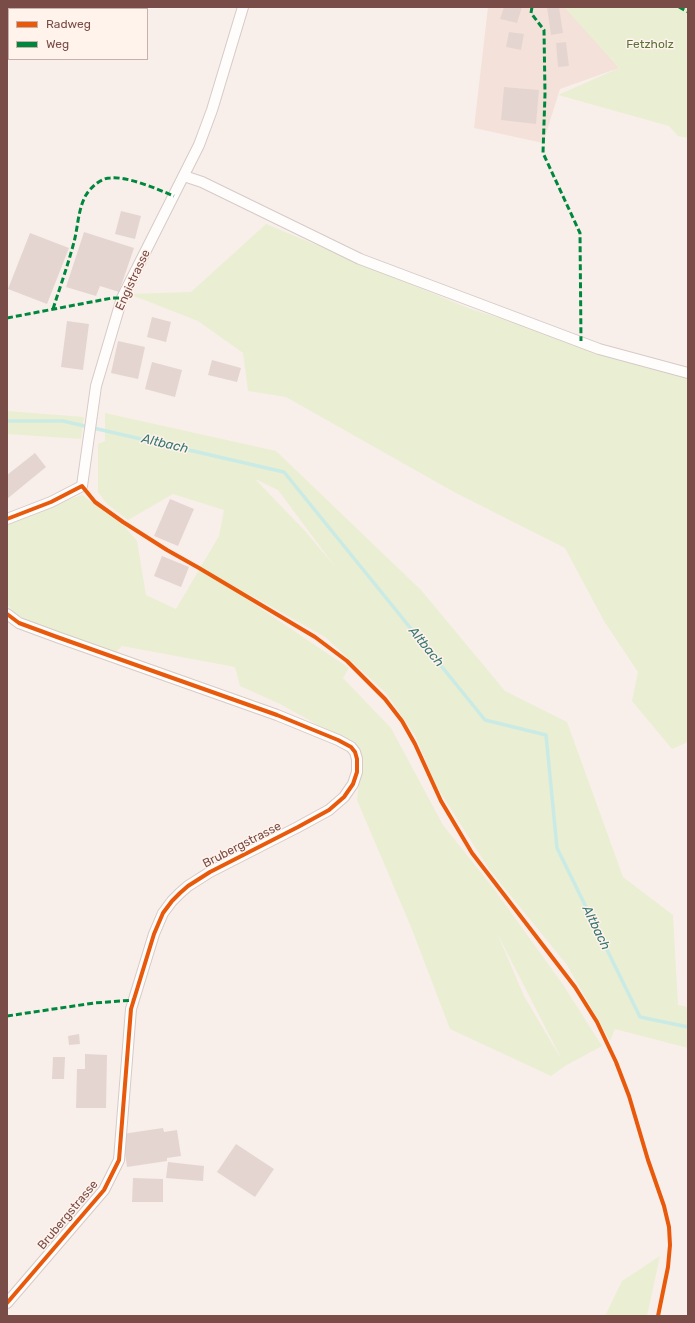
<!DOCTYPE html>
<style>
body{margin:0}
#map{position:relative;width:695px;height:1323px;overflow:hidden;background:#f8efea;font-family:Rubik,sans-serif}
canvas{display:block}
.frame{position:absolute;inset:0;border:8px solid #794c47;pointer-events:none}
.legend{position:absolute;left:8px;top:8px;width:140px;height:52px;box-sizing:border-box;background:#fff3ec;border:1px solid #c9b0aa;margin:0;padding:5px 7px;list-style:none;font-size:12px;color:#794c47}
.legend li{display:flex;align-items:center;gap:8px;height:20px}
.legend b{width:20px;border:1px solid #c9b0aa}
</style>
<div id="map">
<canvas width="695" height="1323"></canvas>
<div class="frame"></div>
<ul class="legend">
<li><b style="height:5px;background:#e8590c"></b>Radweg</li>
<li><b style="height:5px;background:#00873e"></b>Weg</li>
</ul>
</div>
<script>
const context = document.querySelector('canvas').getContext('2d');
context.lineJoin = 'round';
function fillPath(path, color) { context.fillStyle = color; context.fill(path, 'evenodd'); }
function trace(path, color, width, dash) { context.strokeStyle = color; context.lineWidth = width; context.lineCap = dash ? 'butt' : 'round'; context.setLineDash(dash || []); context.stroke(path); }
function write(font, color, halo, rows, align = 'center') {
  context.font = font + ' Rubik,sans-serif'; context.lineWidth = 3; context.setLineDash([]); context.textBaseline = 'middle'; context.strokeStyle = halo; context.fillStyle = color; for (const [text, x, y, turn = 0] of rows) {
    context.save(); context.translate(x, y); context.rotate((+turn || 0) * Math.PI / 180); context.textAlign = isNaN(turn) ? turn : align; if (halo) context.strokeText(text, 0, 0); context.fillText(text, 0, 0); context.restore();
  }
}
const residential = new Path2D(`
 M488,7H568L619,68L560,89L543,143L474,128Z`);
const green = new Path2D(`
 M7,7H29L28,9H9V29L7,30Z
 M564,7H688V138L678,136L669,126L558,95L619,68Z
 M266,224L468,308L642,364L688,377V742L672,749L632,701L638,672L604,621L565,548L454,492L286,397L248,391L243,353L198,321L129,294L191,292Z
 M7,411L84,417L81,439L7,434Z
 M105,413L276,451L421,590L505,691L567,722L623,877L673,915L678,1005L688,1007V1048L615,1029L610,1041L567,965L489,869L435,784L416,737L386,693L325,637L256,598L205,571L349,668L343,678L391,728L443,825L494,889L564,986L602,1046L565,1066L551,1076L450,1029L411,927L357,800L362,761L354,745L280,704L240,686L235,667L122,646L114,654L53,636L13,612L7,603V525L35,511L82,495L124,526L137,541L146,595L176,609L219,536L224,510L173,494L128,520L107,504L98,492V444L105,441ZM255,479L278,490L336,568L306,532ZM497,933L560,1056V1057L524,996Z
 M660,1256L647,1316H605L622,1281Z`);
const stream = new Path2D(`
 M7,421H63L284,472L485,720L546,735L557,848L640,1017L688,1027`);
const building = new Path2D(`
 M504,7H522L517,23L500,19Z
 M547,7H559L563,33L551,35Z
 M509,32L524,34L521,50L506,47Z
 M566,42L569,66L558,67L556,43Z
 M504,87L539,90L536,124L501,120Z
 M121,211L141,216L135,239L115,234Z
 M84,232L134,248L119,292L100,286L96,296L66,287Z
 M30,233L69,248L47,304L8,289Z
 M152,317L171,322L166,342L147,337Z
 M67,321L89,324L83,370L61,367Z
 M118,341L145,347L138,379L111,373Z
 M212,360L241,368L237,382L208,375Z
 M152,362L182,370L175,397L145,389Z
 M35,453L46,467L7,499V475Z
 M170,499L194,509L178,546L154,536Z
 M162,556L189,567L181,587L154,576Z
 M79,1034L80,1044L69,1045L68,1036Z
 M85,1054L107,1055L106,1108H76L77,1069H85Z
 M53,1057H65L64,1079H52Z
 M163,1128L164,1132L177,1130L181,1156L167,1158V1161L127,1167L122,1134Z
 M236,1144L274,1169L255,1197L217,1172Z
 M168,1162L204,1166L203,1181L166,1178Z
 M133,1178L163,1179V1202H132Z`);
const minor = new Path2D(`
 M184,176L202,182L360,259L599,349L688,373
 M7,519L51,502L82,486L96,386L122,298L199,145L212,110L243,7
 M7,614L19,623L57,637L277,715L338,740L351,747L355,752L357,759V772L353,784L344,797L329,810L298,827L210,872L188,886L180,893L172,901L163,913L154,934L131,1009L119,1160L104,1190L7,1303`);
const quiet = new Path2D(`
 M532,7L531,13L544,30L545,94L543,153L580,233L581,341
 M679,7L688,12
 M28,9L29,7
 M7,30L9,29
 M53,309C60,287 68,265 74,242C78,227 78,209 86,195C91,187 101,178 110,178C128,176 157,189 174,196
 M7,318L112,298H122
 M7,1016L94,1003L134,1000`);
const cycleway = new Path2D(`
 M7,519L51,502L82,486L95,502L123,522L167,550L199,568L315,637L347,661L385,699L402,721L415,744L441,801L472,853L575,987L597,1022L616,1062L629,1096L648,1160L664,1206L669,1227L670,1245L668,1267L658,1316
 M7,614L19,623L57,637L277,715L338,740L351,747L355,752L357,759V772L353,784L344,797L329,810L298,827L210,872L188,886L180,893L172,901L163,913L154,934L131,1009L119,1160L104,1190L7,1303`);
const parkNames = [
 ["Fetzholz",650,45]
];
const streetNames = [
 ["Engistrasse",133,280,-65],
 ["Brubergstrasse",242,845,-27],
 ["Brubergstrasse",68,1215,-50]
];
const waterNames = [
 ["Altbach",165,444,13],
 ["Altbach",426,647,51],
 ["Altbach",596,928,64]
];
fillPath(residential, '#f4e2da');
fillPath(green, '#eaeed3');
trace(stream, '#caebe5', 3.5);
fillPath(building, '#e5d5d1');
trace(minor, '#d6cac7', 12);
trace(minor, '#fefdfc', 10);
trace(quiet, '#00873e', 3, [6, 3]);
trace(cycleway, '#e8590c', 4);
write('12px', '#597339', '#fff3ec', parkNames);
write('12px', '#794c47', '#fff3ec', streetNames);
write('italic 13px', '#377872', '#fff3ec', waterNames);
</script>
